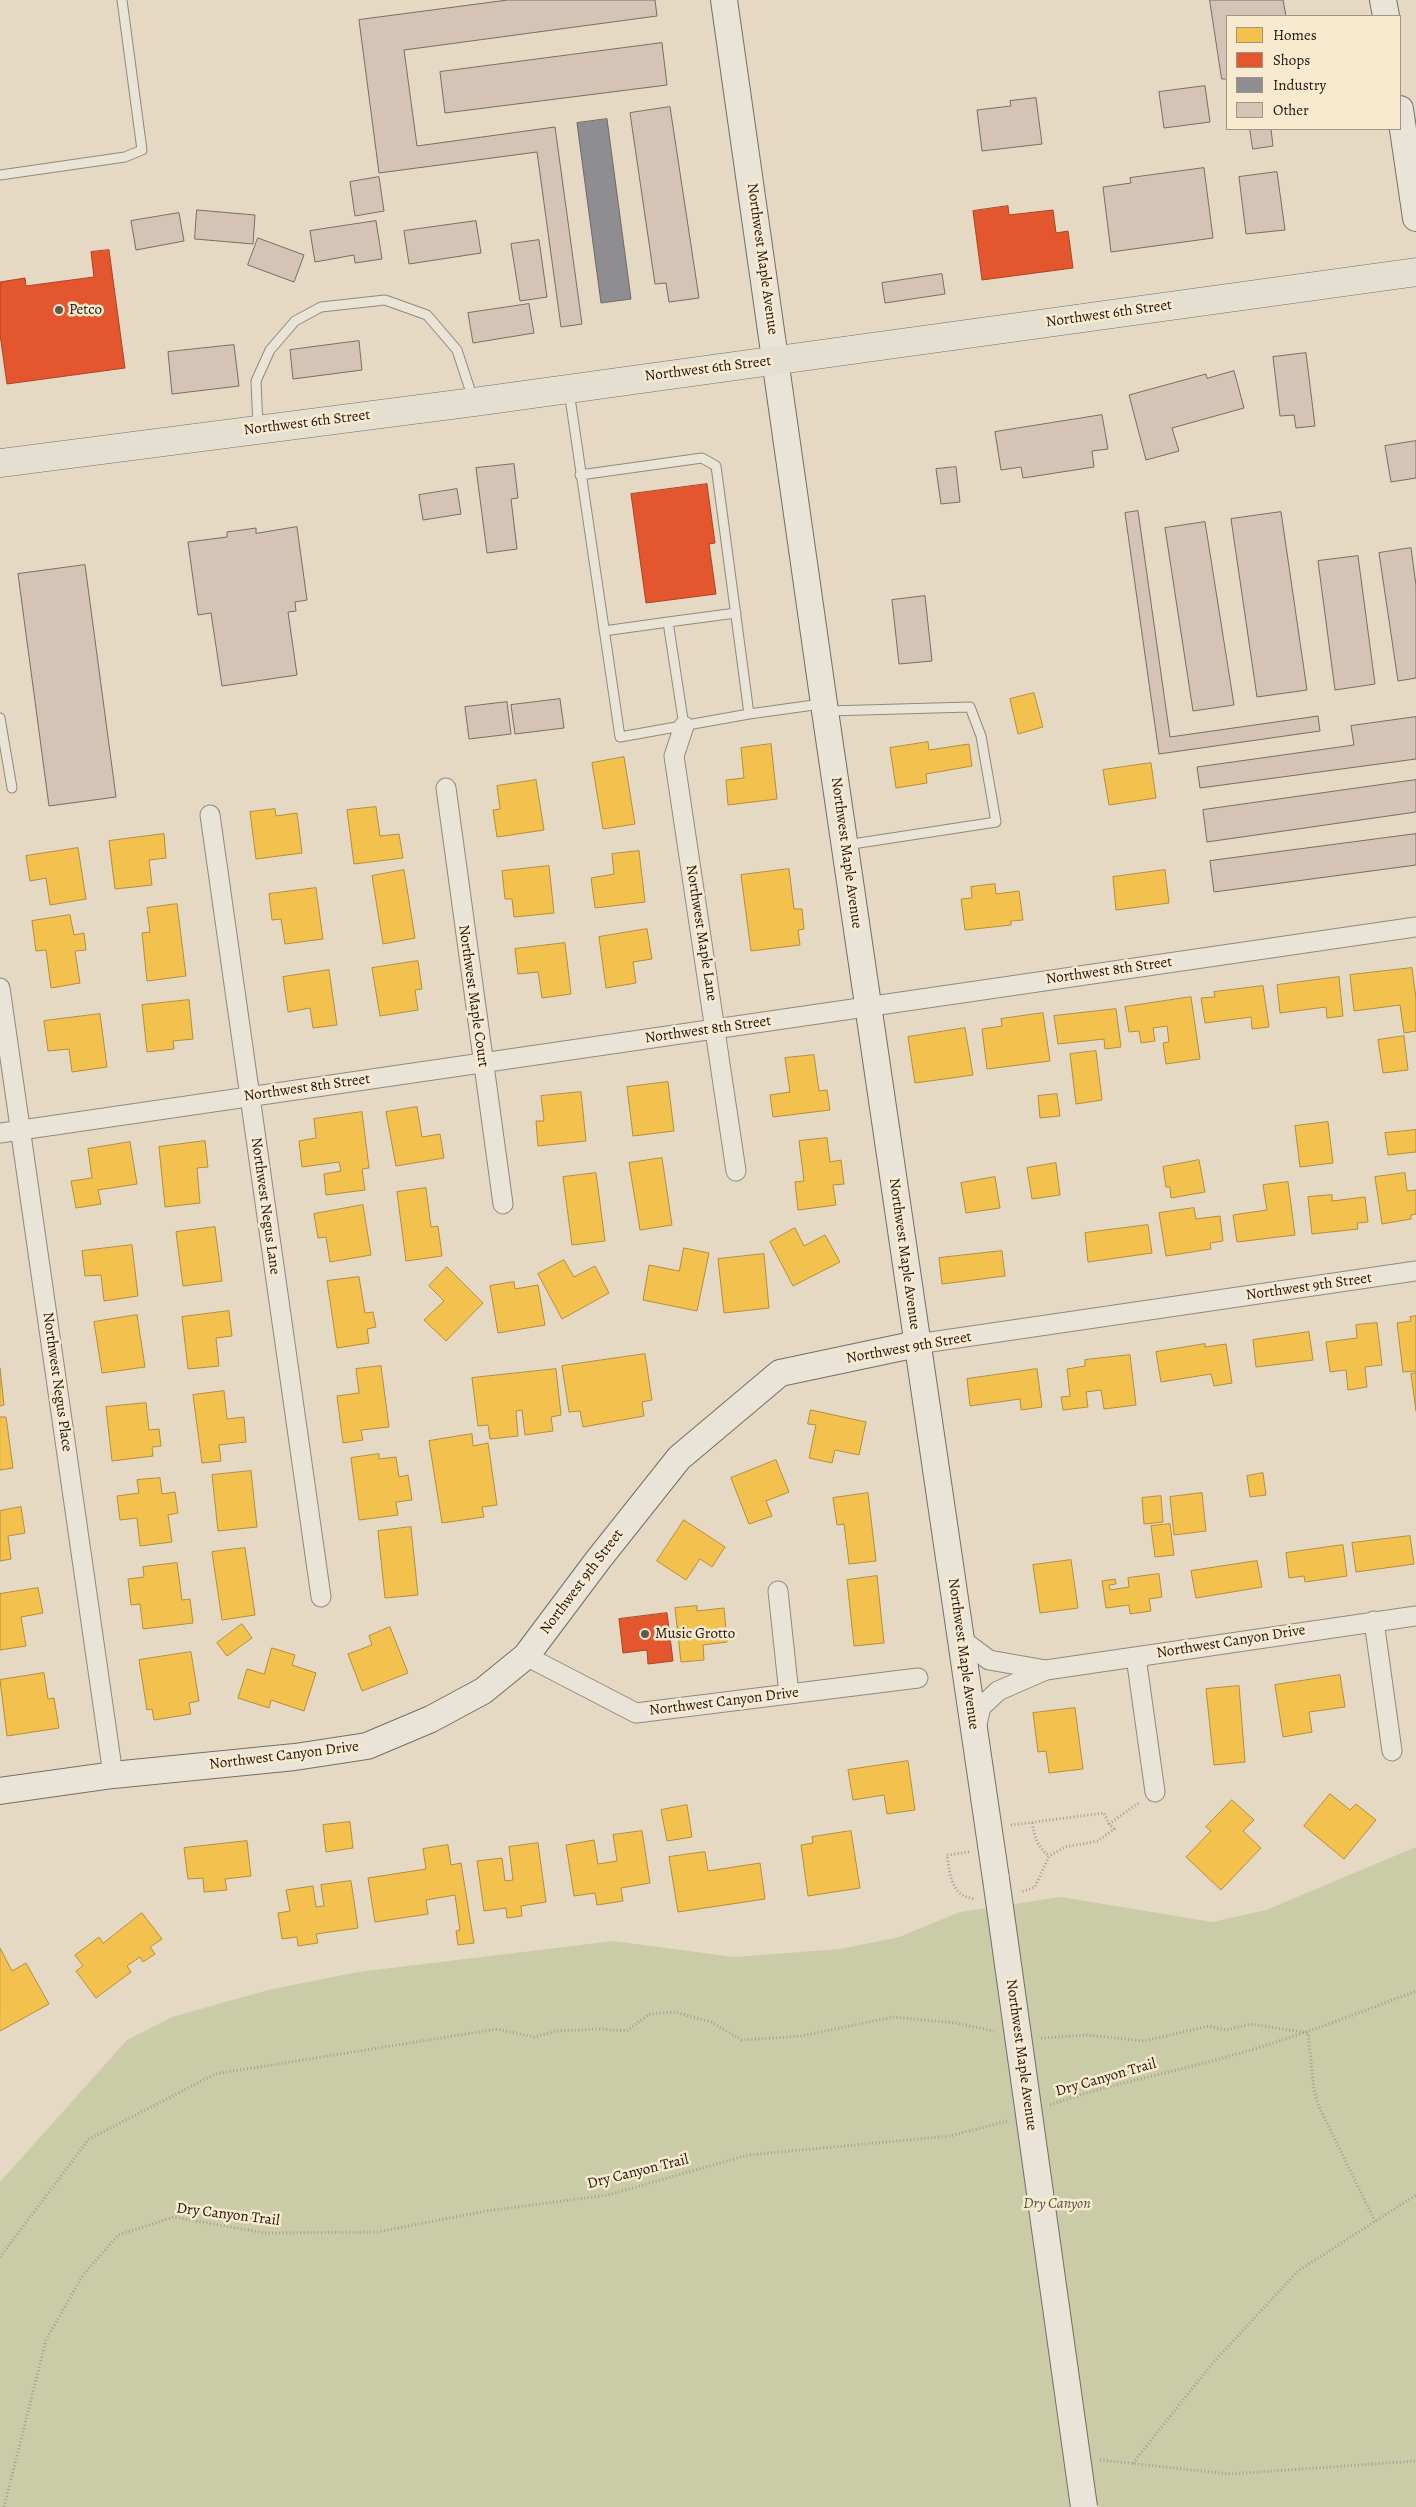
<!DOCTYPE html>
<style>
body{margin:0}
#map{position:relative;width:1416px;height:2507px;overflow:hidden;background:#e5d9c3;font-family:Alegreya,serif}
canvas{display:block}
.legend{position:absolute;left:1226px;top:15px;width:175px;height:115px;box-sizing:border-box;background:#f7eacf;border:1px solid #a29482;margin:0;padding:6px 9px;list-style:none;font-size:15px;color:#22130e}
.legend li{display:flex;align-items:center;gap:10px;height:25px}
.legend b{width:25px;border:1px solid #a29482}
</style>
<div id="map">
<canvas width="1416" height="2507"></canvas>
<ul class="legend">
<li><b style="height:14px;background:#f2c14e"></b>Homes</li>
<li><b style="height:14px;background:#e4572e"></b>Shops</li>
<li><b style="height:14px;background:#8d8d92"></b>Industry</li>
<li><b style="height:14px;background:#d5c3b6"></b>Other</li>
</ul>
</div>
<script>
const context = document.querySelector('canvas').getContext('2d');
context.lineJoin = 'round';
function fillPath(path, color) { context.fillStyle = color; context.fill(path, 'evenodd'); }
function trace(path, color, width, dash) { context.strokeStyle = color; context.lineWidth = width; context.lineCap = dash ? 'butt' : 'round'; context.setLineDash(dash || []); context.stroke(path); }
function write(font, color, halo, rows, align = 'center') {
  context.font = font + ' Alegreya,serif'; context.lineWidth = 5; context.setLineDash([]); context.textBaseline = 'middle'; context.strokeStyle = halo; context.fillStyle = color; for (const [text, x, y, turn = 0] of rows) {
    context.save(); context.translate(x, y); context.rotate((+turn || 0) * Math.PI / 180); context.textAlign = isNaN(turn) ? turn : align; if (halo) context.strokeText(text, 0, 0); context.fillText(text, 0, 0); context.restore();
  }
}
const green = new Path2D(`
 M1416,1847V2507H0V2182L127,2040L172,2017L268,1990L358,1972L613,1941L734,1957L840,1949L899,1937L960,1912L1061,1897L1212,1922L1266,1910Z`);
const homes = new Path2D(`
 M1034,693L1043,727L1018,734L1010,699Z
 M928,742L929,750L969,744L972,766L926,774L927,783L896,788L890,748Z
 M771,744L777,799L728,805L726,780L744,778L741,748Z
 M624,757L635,824L603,829L592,763Z
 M1151,763L1156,798L1109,805L1103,770Z
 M536,780L544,830L497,837L493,810L500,809L497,786Z
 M376,807L380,836L399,834L403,858L354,864L347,810Z
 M275,809L276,816L297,813L302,853L256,859L250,812Z
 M164,834L166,858L149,860L152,885L115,889L109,841Z
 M78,848L86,899L50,905L46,878L30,881L26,856Z
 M639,851L645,902L595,908L591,878L614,874L612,854Z
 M549,866L554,913L514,917L512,899H505L502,871Z
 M789,869L794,909H802L804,929L798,930L800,945L751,951L741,875Z
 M404,870L415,938L383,944L372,876Z
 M1165,870L1169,903L1116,910L1113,877Z
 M995,884L996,894L1019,891L1023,920L1011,921V925L965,930L961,899L972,898L971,887Z
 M316,888L323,939L285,944L281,919L272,920L269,894Z
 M177,904L186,976L147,981L142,933L150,932L147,908Z
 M70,915L74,935L84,933L86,950L75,951L80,983L51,988L46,950L36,951L32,921Z
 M647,929L652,959L633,962L636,983L606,988L599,937Z
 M565,943L571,994L542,998L538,972L518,974L515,949Z
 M418,961L422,989L415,990L418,1010L380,1016L372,968Z
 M1412,968L1416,999V1031L1404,1033L1400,1005L1354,1011L1350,975Z
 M329,970L337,1025L313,1028L310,1008L288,1012L283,977Z
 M1339,977L1343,1016L1327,1018L1326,1007L1280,1013L1277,985Z
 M1263,986L1269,1027L1252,1029L1251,1017L1205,1023L1201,998L1215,997L1214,992Z
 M1191,997L1200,1059L1166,1064L1163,1043L1169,1042L1167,1026L1153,1028L1155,1041L1141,1043L1139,1031L1129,1032L1125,1007Z
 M189,1000L193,1039L173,1041L174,1049L147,1052L142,1005Z
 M1116,1009L1121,1047L1105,1049L1104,1039L1058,1044L1054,1016Z
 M1043,1013L1050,1061L987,1069L982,1029L1002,1026L1001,1019Z
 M100,1014L107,1067L72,1072L69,1049L48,1051L44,1021Z
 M965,1028L973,1075L915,1083L908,1037Z
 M1404,1036L1408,1070L1383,1073L1378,1040Z
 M1096,1051L1102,1100L1076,1104L1070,1054Z
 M814,1055L819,1091L827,1090L830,1110L773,1117L770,1095L790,1092L785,1058Z
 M668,1082L674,1131L633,1136L627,1087Z
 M581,1092L586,1141L538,1146L536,1121H544L541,1096Z
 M1057,1094L1060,1116L1040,1118L1038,1096Z
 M417,1107L422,1137L440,1134L444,1158L396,1166L386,1112Z
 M362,1112L369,1168L362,1169L365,1190L326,1195L324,1174L341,1171L339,1162L302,1167L299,1141L316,1138L314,1119Z
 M1328,1122L1333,1163L1300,1167L1295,1126Z
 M1416,1130V1152L1388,1155L1385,1133Z
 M827,1138L830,1162L841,1160L844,1184L833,1185L836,1205L798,1210L795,1182L804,1181L799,1141Z
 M205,1141L208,1167L197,1168L200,1203L165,1207L159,1147Z
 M130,1142L137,1184L98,1190L101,1204L76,1208L71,1181L92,1178L88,1149Z
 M662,1158L672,1225L640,1230L629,1163Z
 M1199,1160L1205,1192L1171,1198L1170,1187H1166L1163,1167Z
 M1056,1163L1060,1195L1032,1199L1027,1168Z
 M596,1173L605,1241L572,1245L563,1177Z
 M1405,1173L1407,1191L1416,1190V1214L1411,1215V1219L1382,1224L1375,1177Z
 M995,1177L1000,1208L966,1213L961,1183Z
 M1288,1182L1295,1235L1237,1242L1233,1215L1267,1210L1263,1185Z
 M426,1188L431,1227L438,1226L442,1256L406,1261L397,1192Z
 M1332,1195V1201L1365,1197L1368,1222L1357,1223L1358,1229L1312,1234L1308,1197Z
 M363,1205L371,1255L330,1262L326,1237L318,1238L314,1214Z
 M1194,1208L1196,1219L1220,1216L1223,1241L1210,1243L1211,1249L1166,1256L1159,1213Z
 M1148,1225L1152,1253L1088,1262L1085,1233Z
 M215,1227L222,1281L183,1286L176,1232Z
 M795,1228L804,1246L825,1235L840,1262L793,1286L770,1242Z
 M132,1245L138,1296L104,1301L101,1275L85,1276L82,1251Z
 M684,1248L709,1253L697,1311L643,1300L649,1265L679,1271Z
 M1002,1251L1005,1276L942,1284L939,1258Z
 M764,1254L769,1308L724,1313L718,1259Z
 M564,1260L574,1277L595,1266L609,1293L562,1319L538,1274Z
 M447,1267L483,1303L446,1341L424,1320L444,1301L429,1286Z
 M359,1277L365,1313L373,1312L376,1327L367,1329L369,1343L337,1348L327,1281Z
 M514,1282L515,1289L538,1285L545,1325L498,1333L490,1286Z
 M229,1311L232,1336L216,1338L219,1366L188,1369L182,1317Z
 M137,1315L145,1367L102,1373L94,1322Z
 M1416,1316V1371L1403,1372L1397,1323L1411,1321L1410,1317Z
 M1377,1323L1382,1365L1365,1367L1367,1387L1348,1390L1346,1370L1330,1372L1326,1342L1357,1338L1356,1325Z
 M1309,1332L1313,1360L1256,1367L1253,1340Z
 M1205,1344V1347L1226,1344L1232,1383L1214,1386L1211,1374L1161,1382L1156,1352Z
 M645,1354L652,1400L642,1402L644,1416L583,1427L580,1411L569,1412L562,1366Z
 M1130,1355L1136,1405L1104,1409L1101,1390L1086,1392L1088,1407L1063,1410L1061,1397L1070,1396L1067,1369L1085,1366V1360Z
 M381,1366L389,1427L361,1430L363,1440L343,1443L337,1396L359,1393L356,1369Z
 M0,1368L4,1405L0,1406Z
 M556,1369L561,1415L551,1417L553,1431L525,1435L522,1410L516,1411L518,1436L490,1439L488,1425L478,1426L472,1378Z
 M1037,1369L1042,1407L1021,1410L1020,1399L970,1406L967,1379Z
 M1416,1373V1411L1411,1374Z
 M224,1391L227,1419L244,1417L246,1442L219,1445L221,1461L202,1463L193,1395Z
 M146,1403L149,1430L159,1429L161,1446L152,1447L153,1456L112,1461L106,1407Z
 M811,1410L866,1422L859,1455L835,1450L832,1463L809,1458L816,1425L808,1424Z
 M0,1417H6L13,1468L0,1470Z
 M472,1434L473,1446L488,1443L497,1505L482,1507L484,1517L442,1523L429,1441Z
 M379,1454V1459L396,1457L399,1477L408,1475L412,1500L396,1502L398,1515L359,1520L351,1458Z
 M776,1460L789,1492L766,1501L772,1516L749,1524L731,1478Z
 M251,1471L257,1527L218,1531L212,1475Z
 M1263,1473L1266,1495L1250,1497L1247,1476Z
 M160,1478L162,1494L175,1492L178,1513L168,1515L172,1542L140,1546L137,1518L120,1520L117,1496L139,1493L137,1480Z
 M868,1493L876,1561L849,1564L844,1524L837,1525L833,1498Z
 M1202,1493L1206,1531L1174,1535L1170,1497Z
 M1161,1496L1163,1522L1144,1524L1142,1498Z
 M21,1507L25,1533L8,1536L11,1559L0,1561V1511Z
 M684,1520L725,1547L712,1567L700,1559L686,1580L657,1561Z
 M1170,1524L1174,1555L1155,1557L1151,1526Z
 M411,1527L418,1595L385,1598L378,1531Z
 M1410,1536L1414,1564L1356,1572L1352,1543Z
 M1343,1545L1347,1576L1305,1582L1304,1576L1289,1578L1286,1553Z
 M245,1548L255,1615L222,1620L212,1552Z
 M1071,1560L1078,1608L1040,1613L1033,1565Z
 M1257,1561L1262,1587L1196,1598L1191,1571Z
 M177,1563L182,1600L190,1599L193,1623L143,1629L140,1604L131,1605L128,1579L144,1577L143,1567Z
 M1159,1574L1162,1597L1149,1599L1151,1611L1130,1614L1129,1605L1106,1608L1102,1581L1115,1579L1116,1584L1109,1585L1110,1590L1129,1587L1128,1578Z
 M877,1576L884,1643L854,1646L847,1580Z
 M38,1588L43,1613L21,1617L26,1646L0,1650V1594Z
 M697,1606V1611L724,1608L727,1642L703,1645L704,1660L681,1662L675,1608Z
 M242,1624L252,1638L227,1656L217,1643Z
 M390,1627L408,1673L362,1691L348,1654L372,1645L369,1636Z
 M272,1648L295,1655L292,1665L316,1673L304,1711L271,1700L269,1708L238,1698L247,1669L264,1674Z
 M191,1652L199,1701L189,1703L191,1714L154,1720L152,1709L147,1710L139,1660Z
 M44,1673L48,1699L54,1698L59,1728L7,1736L0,1680Z
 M1340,1675L1345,1707L1309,1712L1312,1732L1283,1737L1275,1685Z
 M1239,1686L1245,1762L1214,1765L1206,1689Z
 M1075,1708L1083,1769L1049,1773L1046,1751L1038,1752L1033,1713Z
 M908,1761L915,1810L887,1814L884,1795L853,1800L848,1770Z
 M1330,1794L1350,1810L1356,1804L1376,1820L1344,1859L1304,1826Z
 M1232,1800L1254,1820L1243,1831L1261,1848L1221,1890L1186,1857L1211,1831L1206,1827Z
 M687,1805L692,1837L667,1841L661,1810Z
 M350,1822L353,1848L326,1852L323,1825Z
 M642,1831L650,1883L621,1888L623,1901L597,1905L595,1893L574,1896L566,1845L594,1840L598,1864L617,1861L613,1835Z
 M851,1831L860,1888L808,1896L801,1845L813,1843L812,1837Z
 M247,1841L251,1876L225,1879L227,1890L204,1892L203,1878L188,1879L184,1848Z
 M538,1843L546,1902L521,1906L522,1916L507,1918L506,1908L484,1911L477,1861L502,1858L505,1881L513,1880L509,1847Z
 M448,1845L451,1865L461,1863L474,1943L458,1945L456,1931L460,1930L455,1895L426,1900L428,1914L375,1922L368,1878L426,1869L423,1849Z
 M705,1852L708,1871L760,1863L765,1899L678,1912L669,1857Z
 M351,1881L358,1928L316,1934L318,1943L298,1946L297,1937L282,1939L278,1913L290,1911L286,1890L313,1886L316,1907L324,1906L321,1885Z
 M142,1913L162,1939L150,1947L155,1954L143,1962L140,1957L127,1966L131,1972L96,1998L76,1971L83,1966L75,1955L99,1937L103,1943Z
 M0,1948L12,1971L26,1963L49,2004L0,2031Z`);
const shops = new Path2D(`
 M1008,206L1009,215L1053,210L1056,233L1068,231L1073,268L982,280L973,211Z
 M109,250L125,368L7,384L0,334V282L25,278L26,286L94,277L91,252Z
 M707,484L715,543L709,544L716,594L646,603L631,494Z
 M667,1613L673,1661L648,1664L647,1650L623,1653L619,1619Z`);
const industry = new Path2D(`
 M607,119L631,299L601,303L577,123Z`);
const building = new Path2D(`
 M508,0H655L657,16L404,50L417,146L555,127L582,324L561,327L537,152L379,173L359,20Z
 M1210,0H1283L1286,16H1227V79H1222Z
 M662,43L667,85L445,113L440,72Z
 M1205,86L1210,122L1164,128L1159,92Z
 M1036,98L1042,144L982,151L977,110L1011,106L1010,101Z
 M670,107L699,298L669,302L666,283L655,284L630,113Z
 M1250,129H1271L1273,146L1253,149Z
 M1204,168L1213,238L1111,252L1103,187L1131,183L1130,178Z
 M1277,172L1285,230L1246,234L1239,177Z
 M379,177L384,211L355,216L350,182Z
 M197,210L255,215L253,244L195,239Z
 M179,213L184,241L136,250L131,221Z
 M376,221L382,259L355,263L354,255L315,262L310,231Z
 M476,221L481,253L409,264L404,231Z
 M258,238L304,255L294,282L248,265Z
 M539,240L547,297L520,301L511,244Z
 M942,274L945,294L885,303L882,283Z
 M529,304L534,333L473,343L468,313Z
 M359,341L362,370L293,379L290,350Z
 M234,345L239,386L172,394L168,352Z
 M1306,353L1315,426L1296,428L1294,415L1280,416L1273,357Z
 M1234,371L1244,408L1172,428L1179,451L1146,460L1129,395L1206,374L1207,378Z
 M1102,415L1108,449L1092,451L1094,467L1023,478L1021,467L1001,470L995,432Z
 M1416,441V478L1391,482L1385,446Z
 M514,464L518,498L511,499L517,549L487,553L476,468Z
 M956,467L960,502L941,504L936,469Z
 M457,489L461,514L423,520L419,495Z
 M1138,511L1170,737L1318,716L1320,731L1159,754L1125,513Z
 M1281,512L1307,690L1257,697L1231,519Z
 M1205,522L1234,705L1193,711L1165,528Z
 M297,527L307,600L295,602L296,611L288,612L297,675L222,686L211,613L198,615L188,542L227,537V532L256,528V533Z
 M1411,548L1416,585V678L1398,681L1379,553Z
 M1358,556L1375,684L1335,690L1318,561Z
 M85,565L116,797L49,806L18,574Z
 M925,596L932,661L899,664L892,600Z
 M560,699L564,728L515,734L511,705Z
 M507,702L511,734L469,739L465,707Z
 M1416,717V759L1200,788L1197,767L1354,745L1351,726Z
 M1416,780V812L1207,842L1203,810Z
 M1416,834V865L1214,892L1210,861Z`);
const path = new Path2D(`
 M1032,1823C1035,1838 1037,1846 1049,1856
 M1109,1824L1140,1802
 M1011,1825L1104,1813L1109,1824L1114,1829L1098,1841L1065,1847L1049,1856L1035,1887L1021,1892
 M969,1852L947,1855C950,1875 951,1897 976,1899
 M1041,2038L1087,2035L1144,2041L1209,2026L1226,2030L1251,2024L1308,2033L1314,2090L1319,2107L1375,2221
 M1050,2105C1105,2085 1162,2075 1219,2059C1286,2041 1351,2016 1416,1991
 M0,2257L89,2139L215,2074L497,2029L534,2037L557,2031L599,2029L627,2031L649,2014L675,2012L711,2022L742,2040L801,2036L893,2017L956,2023L994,2031
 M1100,2460L1230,2474L1416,2461
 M1133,2463L1211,2365L1298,2271L1416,2195
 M4,2507L46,2340L83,2275L118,2235L174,2217L265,2233L377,2232L486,2211L608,2195L748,2155L950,2136L1007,2121`);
const lane = new Path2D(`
 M0,175L125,157L142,150L122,0
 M569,391L620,737L749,714L821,704
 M258,427L256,381L270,350L295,321L321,307L385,300L427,315L457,350L473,399
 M580,475L702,458L716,466L749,714
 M604,631L668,622
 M828,711L970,707L981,736L996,822L846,845
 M0,718L12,788
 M684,726L668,622L736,613`);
const street = new Path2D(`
 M684,726L674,756L736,1171
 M446,788L503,1204
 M210,815L321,1597
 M0,988L113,1775
 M0,1133L1416,927
 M917,1344L1416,1271
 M778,1591L789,1694
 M1374,1621L1392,1751
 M961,1639L989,1660L1046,1670
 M526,1656L636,1713L918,1678
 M1136,1657L1155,1792
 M976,1728L981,1707L998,1691L1046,1670L1416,1616`);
const secondary = new Path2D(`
 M724,0L825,711L996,1879
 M1383,0L1386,16
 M1400,109L1416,218
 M0,1791L113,1775L295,1757L367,1746L431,1719L483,1691L526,1656L598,1560L679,1458L780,1373L917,1344`);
const primary = new Path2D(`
 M0,463L474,402L1416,272`);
const secondaryBridge = new Path2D(`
 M996,1879L1084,2507`);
const markers = [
 [59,310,5,"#66584d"],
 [645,1634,5,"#66584d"]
];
const streetNames = [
 ["Northwest Maple Avenue",762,259,82],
 ["Northwest 6th Street",1109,314,-8],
 ["Northwest 6th Street",708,369,-7],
 ["Northwest 6th Street",307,423,-7],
 ["Northwest Maple Avenue",846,853,82],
 ["Northwest Maple Lane",701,933,81],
 ["Northwest 8th Street",1109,971,-8],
 ["Northwest Maple Court",473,996,82],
 ["Northwest 8th Street",708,1030,-8],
 ["Northwest 8th Street",307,1088,-8],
 ["Northwest Negus Lane",265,1206,82],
 ["Northwest Maple Avenue",904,1254,82],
 ["Northwest 9th Street",1309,1287,-8],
 ["Northwest 9th Street",909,1348,-10],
 ["Northwest Negus Place",57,1382,82],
 ["Northwest 9th Street",582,1582,-53],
 ["Northwest Canyon Drive",1231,1642,-9],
 ["Northwest Maple Avenue",963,1654,82],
 ["Northwest Canyon Drive",724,1702,-7],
 ["Northwest Canyon Drive",284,1756,-7],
 ["Northwest Maple Avenue",1021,2055,82],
 ["Dry Canyon Trail",1106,2078,-16],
 ["Dry Canyon Trail",638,2172,-14],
 ["Dry Canyon Trail",228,2215,7]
];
const poiNames = [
 ["Petco",69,310],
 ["Music Grotto",655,1634]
];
const parkNames = [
 ["Dry Canyon",1057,2204]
];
fillPath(green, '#cacca8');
fillPath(homes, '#f2c14e');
trace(homes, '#b48d3b', 1);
fillPath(shops, '#e4572e');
trace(shops, '#aa4324', 1);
fillPath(industry, '#8d8d92');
trace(industry, '#6d686a', 1);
fillPath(building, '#d5c3b6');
trace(building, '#766e63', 1);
trace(lane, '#91897c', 11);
trace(street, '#91897c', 21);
trace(secondary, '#766e63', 28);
trace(primary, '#766e63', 29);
trace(path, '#a49e94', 3, [1, 2.5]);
trace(lane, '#e9e3d8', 9);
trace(street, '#e9e3d8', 19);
trace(secondary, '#e9e3d8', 26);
trace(primary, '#e5dfd2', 28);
trace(secondaryBridge, '#766e63', 28, []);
trace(secondaryBridge, '#e9e3d8', 26);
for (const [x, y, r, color] of markers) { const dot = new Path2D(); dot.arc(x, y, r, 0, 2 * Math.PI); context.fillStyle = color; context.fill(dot); trace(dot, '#f7eacf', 2); }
write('15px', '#22130e', '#f7eacf', streetNames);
write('15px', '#22130e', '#f7eacf', poiNames, 'left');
write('italic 15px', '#55503c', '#f7eacf', parkNames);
</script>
